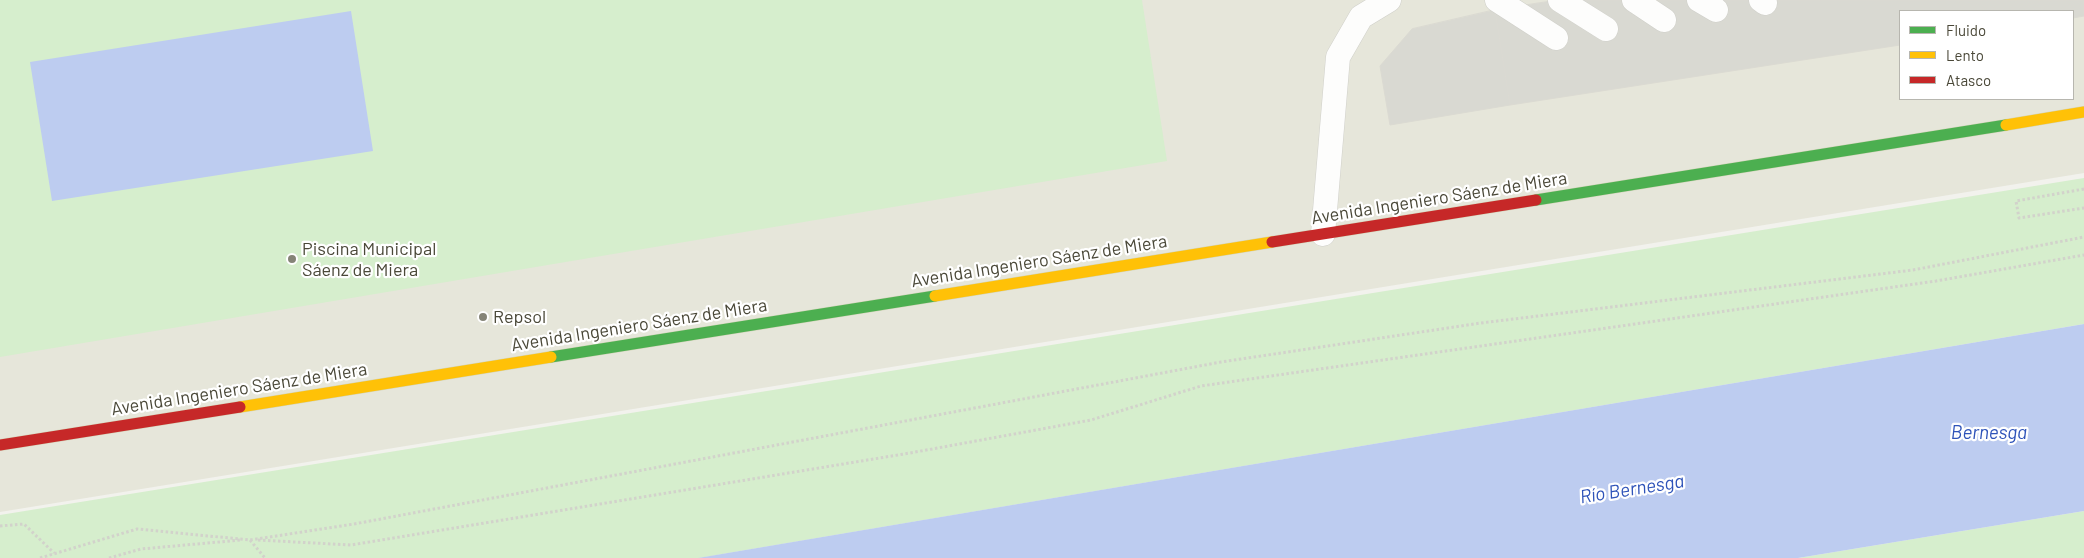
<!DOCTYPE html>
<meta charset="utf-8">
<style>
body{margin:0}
#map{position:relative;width:2084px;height:558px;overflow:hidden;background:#f2f2ed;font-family:Barlow,sans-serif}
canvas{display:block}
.legend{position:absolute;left:1899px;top:10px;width:175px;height:90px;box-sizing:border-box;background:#fff;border:1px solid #b7b6af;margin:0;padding:6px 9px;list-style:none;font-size:15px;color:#4a4838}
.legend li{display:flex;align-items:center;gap:10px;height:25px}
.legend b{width:25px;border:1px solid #b7b6af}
</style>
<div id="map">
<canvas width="2084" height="558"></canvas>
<ul class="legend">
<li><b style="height:6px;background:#4caf50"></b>Fluido</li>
<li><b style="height:6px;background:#ffc107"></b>Lento</li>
<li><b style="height:6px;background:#c62828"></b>Atasco</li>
</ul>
</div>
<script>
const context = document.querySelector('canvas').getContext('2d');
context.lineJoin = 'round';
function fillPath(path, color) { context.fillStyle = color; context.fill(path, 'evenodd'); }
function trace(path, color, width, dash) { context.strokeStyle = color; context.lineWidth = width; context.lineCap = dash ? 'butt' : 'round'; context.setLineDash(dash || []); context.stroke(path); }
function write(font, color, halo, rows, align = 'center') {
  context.font = font + ' Barlow,sans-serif'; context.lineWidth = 4.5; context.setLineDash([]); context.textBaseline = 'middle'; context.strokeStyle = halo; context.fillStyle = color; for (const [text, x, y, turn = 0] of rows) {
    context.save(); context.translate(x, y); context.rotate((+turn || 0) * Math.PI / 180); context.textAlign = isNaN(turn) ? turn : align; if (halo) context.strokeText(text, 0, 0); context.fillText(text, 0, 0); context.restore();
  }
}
const residential = new Path2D(`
 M0,0H2084V173L0,512ZM1900,11H2073V99H1900Z`);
const green = new Path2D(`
 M0,0H1142L1167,161L0,357Z
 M2084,178V324L699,558H0V515Z
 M2084,511V558H1798Z`);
const water = new Path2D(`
 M351,11L373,151L52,201L30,62Z
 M2084,324V511L1798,558H698Z`);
const building = new Path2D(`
 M1558,0H2084V16L2073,18V11H1900V45L1510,105L1495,10Z
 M1495,10L1510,105L1390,125L1380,66L1412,29Z`);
const path = new Path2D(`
 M2084,189L2016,201L2019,218L2084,208
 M0,526L24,524L54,553
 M250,540L265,558
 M258,540L351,545L910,453L1091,420L1201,386L1936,281L2084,255
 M40,558L137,529L250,540L354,524L1221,362L1481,323L1913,270L2084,237
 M109,558L141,549L241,540`);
const lane = new Path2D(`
 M1497,0L1556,38
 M1560,0L1606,29
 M1634,0L1664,20
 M1699,0L1716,10
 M1761,0L1765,3
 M1323,234L1338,57L1361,17L1389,0`);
const fast = new Path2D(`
 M1536,200L2006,125
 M551,357L935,296`);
const slow = new Path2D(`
 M2006,125L2084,112
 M935,296L1272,242
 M240,407L551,357`);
const jam = new Path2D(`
 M1272,242L1536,200
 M0,445L240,407`);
const markers = [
 [292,259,5,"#858477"],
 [483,317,5,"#858477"]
];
const streetNames = [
 ["Avenida Ingeniero Sáenz de Miera",1439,198,-9],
 ["Avenida Ingeniero Sáenz de Miera",1039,261,-9],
 ["Avenida Ingeniero Sáenz de Miera",639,325,-9],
 ["Avenida Ingeniero Sáenz de Miera",239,389,-9]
];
const poiNames = [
 ["Piscina Municipal",302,249],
 ["Sáenz de Miera",302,270],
 ["Repsol",493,317]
];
const waterNames = [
 ["Bernesga",1989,433],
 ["Río Bernesga",1632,489,-9]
];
fillPath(residential, '#e6e6da');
fillPath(green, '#d6eecd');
fillPath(water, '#bdccf0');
fillPath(building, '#d9d9d2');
trace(building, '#dbdad2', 1);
trace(lane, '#d0d0ca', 25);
trace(fast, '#d4d5ba', 12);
trace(slow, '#d4d5ba', 12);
trace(jam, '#d4d5ba', 12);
trace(path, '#d2d2cb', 3, [2.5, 2.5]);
trace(lane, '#fdfdfc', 24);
trace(fast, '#4caf50', 11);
trace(slow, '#ffc107', 11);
trace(jam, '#c62828', 11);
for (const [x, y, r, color] of markers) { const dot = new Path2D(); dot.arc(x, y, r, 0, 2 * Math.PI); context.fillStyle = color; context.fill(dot); trace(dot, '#fff', 2); }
write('18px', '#4a4838', '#fff', streetNames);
write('18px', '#4a4838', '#fff', poiNames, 'left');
write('italic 19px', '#2e53b9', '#fff', waterNames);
</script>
